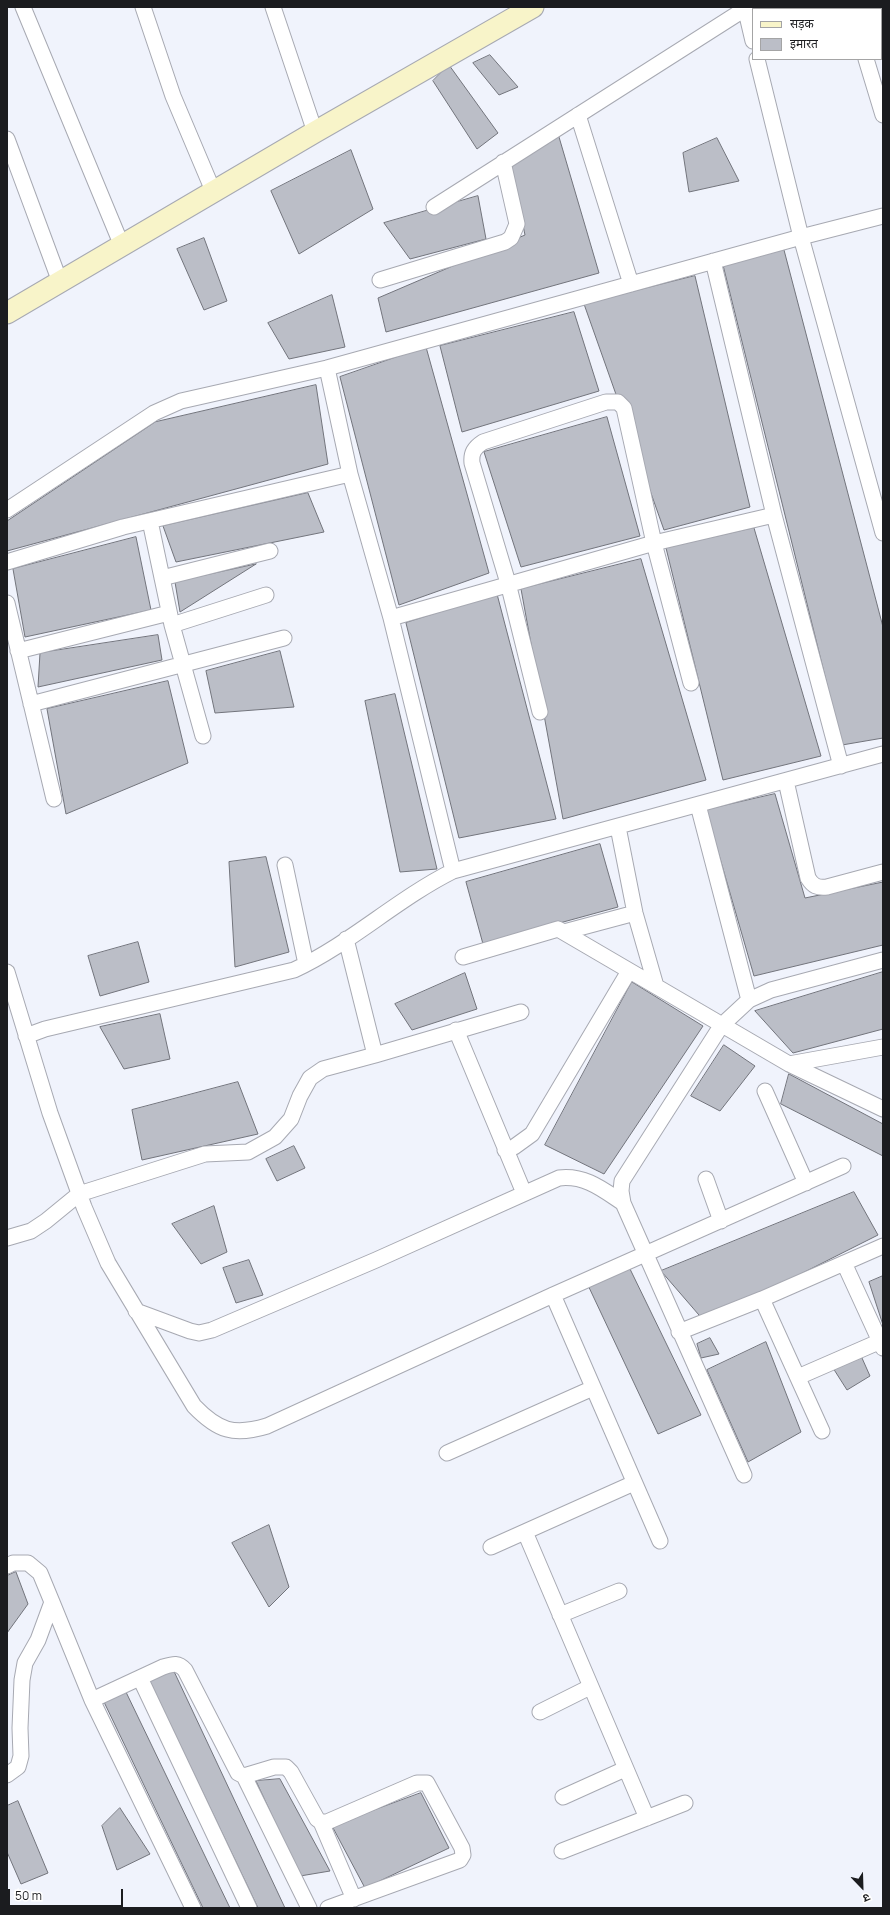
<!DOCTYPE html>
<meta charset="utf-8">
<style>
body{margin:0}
#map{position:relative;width:890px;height:1915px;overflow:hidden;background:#f0f3fc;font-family:Manrope,"Noto Sans Devanagari",sans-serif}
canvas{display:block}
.frame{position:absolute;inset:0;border:8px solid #1b1c1f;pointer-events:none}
.legend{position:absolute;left:752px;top:8px;width:130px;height:52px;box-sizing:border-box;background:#fff;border:1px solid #a4a4a5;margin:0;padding:5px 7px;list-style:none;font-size:12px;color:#1b1c1f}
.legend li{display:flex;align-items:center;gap:8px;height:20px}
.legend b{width:20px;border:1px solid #a4a4a5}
.north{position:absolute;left:842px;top:1867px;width:40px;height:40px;-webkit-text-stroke:3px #fff;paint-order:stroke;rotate:157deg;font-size:11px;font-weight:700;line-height:16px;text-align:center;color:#1b1c1f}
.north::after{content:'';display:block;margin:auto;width:14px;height:18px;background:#1b1c1f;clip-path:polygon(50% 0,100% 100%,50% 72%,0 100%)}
.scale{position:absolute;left:8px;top:1889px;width:115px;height:18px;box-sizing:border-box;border:2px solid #1b1c1f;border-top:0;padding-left:5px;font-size:12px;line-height:14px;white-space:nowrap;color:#1b1c1f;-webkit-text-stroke:3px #fff;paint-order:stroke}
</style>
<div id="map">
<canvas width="890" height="1915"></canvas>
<div class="frame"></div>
<ul class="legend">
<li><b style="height:5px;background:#f8f4c9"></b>सड़क</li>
<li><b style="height:11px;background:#bbbec7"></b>इमारत</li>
</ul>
<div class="north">उ</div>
<div class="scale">50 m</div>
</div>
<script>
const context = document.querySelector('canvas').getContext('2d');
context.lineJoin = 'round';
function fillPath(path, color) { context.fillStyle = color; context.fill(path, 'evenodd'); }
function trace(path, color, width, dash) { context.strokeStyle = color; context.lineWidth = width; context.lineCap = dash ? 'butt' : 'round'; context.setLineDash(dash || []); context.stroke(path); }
const building = new Path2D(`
 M490,55L518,87L499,95L473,63Z
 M449,65L498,133L477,149L433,81Z
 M559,137L599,273L386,332L378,298L525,235L511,167Z
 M717,138L739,181L689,192L683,153Z
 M351,150L373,209L299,254L271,191Z
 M478,196L486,239L410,259L384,223Z
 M204,238L227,301L204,310L177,249Z
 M784,250L883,627V738L842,745L723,265Z
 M695,276L750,507L664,530L584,304Z
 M332,295L345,347L289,359L268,323Z
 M574,312L599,391L462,432L440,346Z
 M426,347L489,573L399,605L340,377Z
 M316,385L328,464L7,551V521L155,422Z
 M607,417L640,536L521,567L484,452Z
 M308,493L324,532L176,562L163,526Z
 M754,528L821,756L723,780L666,548Z
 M136,537L151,610L25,637L13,569Z
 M641,559L706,780L563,819L521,589Z
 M256,564L180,612L175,582Z
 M497,594L556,819L459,838L406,623Z
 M158,635L162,660L38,687L40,653Z
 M280,651L294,707L215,713L206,671Z
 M168,681L188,763L66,814L47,709Z
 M395,694L437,869L400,872L365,701Z
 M775,794L805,898L883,882V945L754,976L706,810Z
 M600,844L618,907L483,944L466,882Z
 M266,857L289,952L235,967L229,862Z
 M138,942L149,982L100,996L88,956Z
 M883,972V1029L793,1053L755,1011Z
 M465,973L477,1009L412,1030L395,1004Z
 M632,982L703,1026L604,1174L545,1145Z
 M160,1014L170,1059L124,1069L100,1027Z
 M724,1045L755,1066L720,1111L691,1096Z
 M789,1074L883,1124V1156L781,1104Z
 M238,1082L258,1134L142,1160L132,1110Z
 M294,1146L305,1168L277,1181L266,1159Z
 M854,1192L878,1235L705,1322L661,1271Z
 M214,1206L227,1252L201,1264L172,1224Z
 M249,1260L263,1295L236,1303L223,1268Z
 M630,1269L701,1415L658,1434L586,1281Z
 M883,1276V1325L869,1282Z
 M710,1338L719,1354L701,1358L697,1344Z
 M766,1342L801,1432L748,1462L707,1370Z
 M862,1358L870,1376L847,1390L833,1368Z
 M269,1525L289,1587L269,1607L232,1543Z
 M16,1572L28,1604L7,1633V1576Z
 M171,1665L285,1908H258L150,1682Z
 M125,1690L230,1908H203L104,1702Z
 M280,1779L330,1871L300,1876L256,1781Z
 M421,1793L449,1848L365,1888L332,1826Z
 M18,1801L48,1873L21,1884L7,1852V1806Z
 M120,1808L150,1854L117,1870L102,1826Z`);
const minor = new Path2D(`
 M23,7L122,246
 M143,7L173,96L214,193
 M273,7L315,132
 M745,7L753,41
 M850,7L851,9
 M757,59L801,237L883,533
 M866,59L883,115
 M578,115L631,284
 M7,139L60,282
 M434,207L748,7
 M713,261L774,515L841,766
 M380,280L505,242L511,238L517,224L503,162
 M327,368L350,474L391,618L453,871
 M7,510L154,413L181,401L327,368L801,237L883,216
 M150,521L172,625L203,736
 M7,562L123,527L350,474
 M162,578L270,551
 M7,603L54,799
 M391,618L654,543L774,515
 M172,625L266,595
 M18,651L169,613
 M31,704L284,638
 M540,712L508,583L472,463C471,453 474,448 483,442L606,402H618L624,408L654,543L691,683
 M786,781L808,878C813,886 817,888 827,887L883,872
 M698,805L749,1000
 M618,827L635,913L656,986
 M285,865L306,964
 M558,929L789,1064L883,1109
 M346,939L375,1055L521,1012
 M463,957L558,929L564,932L635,913
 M7,972L50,1113L84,1207L108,1263L194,1406C218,1431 234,1436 267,1426L553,1295L843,1166
 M456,1030L524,1193
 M26,1036L45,1029L294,970C350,944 397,899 453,871L883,754
 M789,1064L883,1047
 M765,1091L806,1183
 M505,1150L514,1147L532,1134L629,971
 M706,1179L721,1221
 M7,1238L31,1231L46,1221L79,1194L205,1154L248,1152L275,1137L291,1119L300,1096L310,1078L323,1069L375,1055
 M844,1263L883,1348
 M553,1295L660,1541
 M762,1299L822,1431
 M136,1311L190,1331L199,1333L212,1330L376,1260L559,1178C585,1175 602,1189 623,1203
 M679,1332L762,1299L883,1246
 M798,1377L883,1340
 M447,1453L593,1388
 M744,1475L623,1203L621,1191L622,1181L721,1026L749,1000L771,990L883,960
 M525,1532L647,1818
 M491,1547L634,1483
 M7,1566L13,1563H28L40,1573L52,1602L38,1640L25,1663L22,1680L20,1728L21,1756L18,1767L7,1775
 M52,1602L92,1700L193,1908
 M560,1615L619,1591
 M140,1678L249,1908
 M92,1700L163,1667C173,1664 178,1662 185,1670L238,1773L244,1776L274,1767H286L291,1772L317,1819L321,1822H327L417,1783H427L462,1848L463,1855L460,1860L328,1908
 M540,1712L590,1687
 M244,1776L309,1908
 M563,1797L625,1769
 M321,1822L354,1899
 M562,1851L685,1803`);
const secondary = new Path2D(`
 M7,313L315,132L533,7`);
fillPath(building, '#bbbec7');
trace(building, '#72747c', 1);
trace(minor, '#a7a9b2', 17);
trace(secondary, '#a7a9b2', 23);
trace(minor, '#fff', 15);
trace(secondary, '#f8f4c9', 21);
</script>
